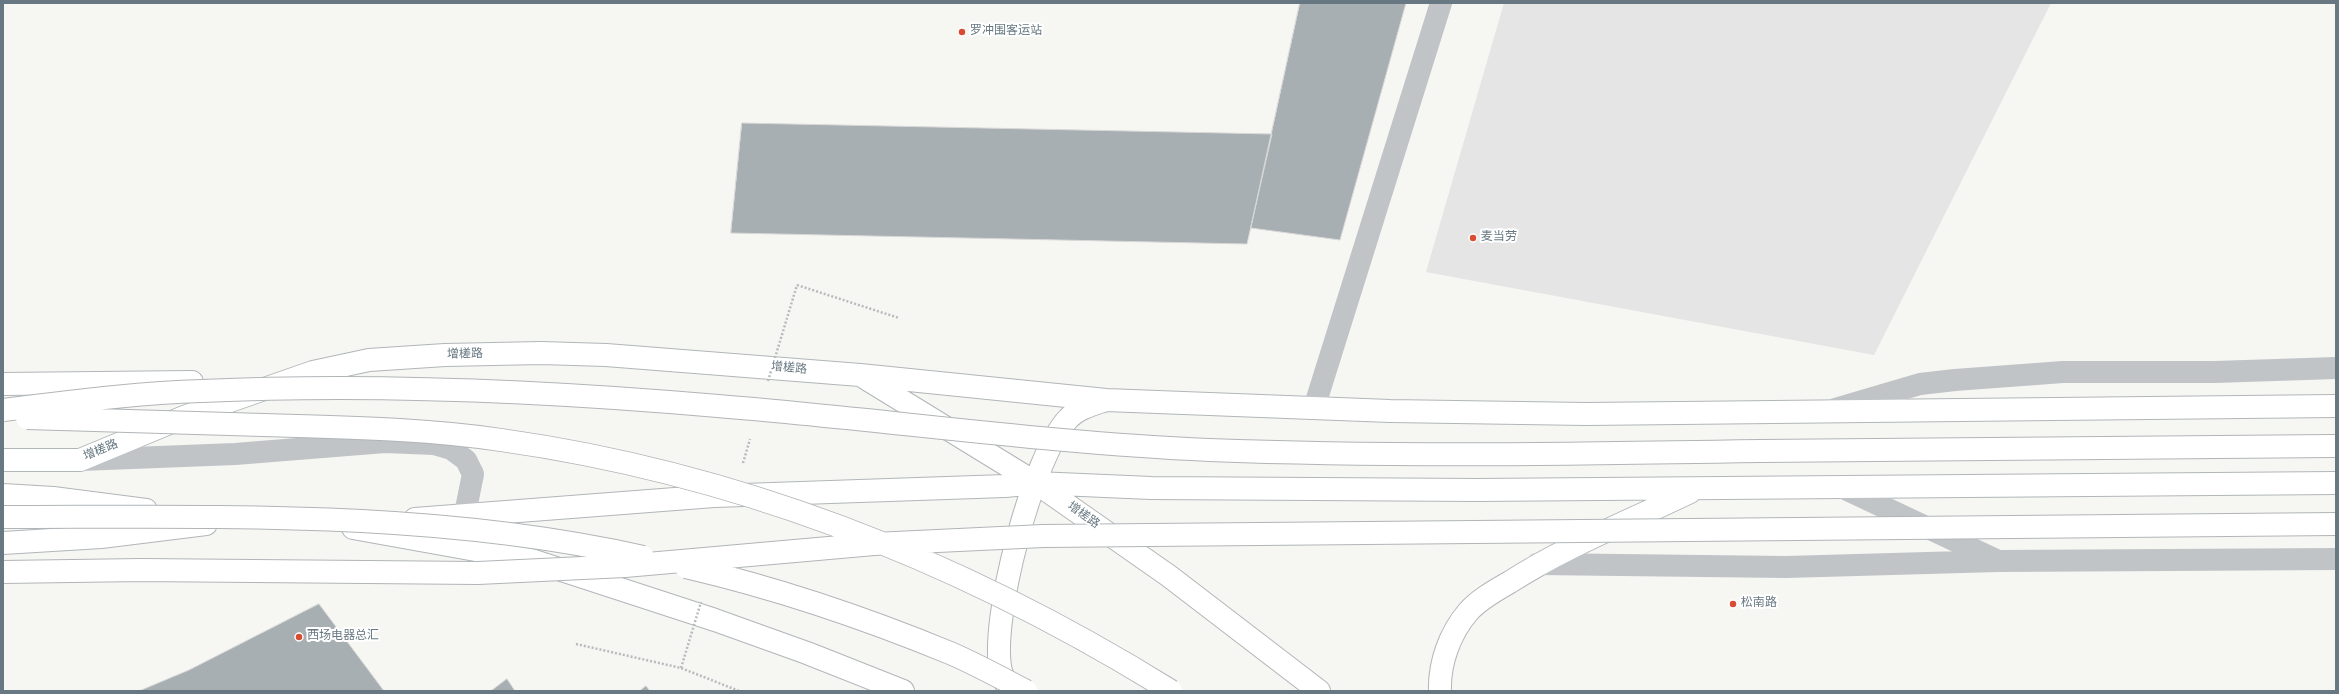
<!DOCTYPE html>
<meta charset="utf-8">
<style>
body{margin:0}
#map{position:relative;width:2339px;height:694px;overflow:hidden;background:#f6f6f3;font-family:Overpass,sans-serif}
canvas{display:block}
.frame{position:absolute;inset:0;border:4px solid #677882;pointer-events:none}
</style>
<div id="map">
<canvas width="2339" height="694"></canvas>
<div class="frame"></div>
</div>
<script>
const context = document.querySelector('canvas').getContext('2d');
context.lineJoin = 'round';
function fillPath(path, color) { context.fillStyle = color; context.fill(path, 'evenodd'); }
function trace(path, color, width, dash) { context.strokeStyle = color; context.lineWidth = width; context.lineCap = dash ? 'butt' : 'round'; context.setLineDash(dash || []); context.stroke(path); }
function write(font, color, halo, rows, align = 'center') {
  context.font = font + ' Overpass,"Noto Sans SC",sans-serif'; context.lineWidth = 4; context.setLineDash([]); context.textBaseline = 'middle'; context.strokeStyle = halo; context.fillStyle = color; for (const [text, x, y, turn = 0] of rows) {
    context.save(); context.translate(x, y); context.rotate((+turn || 0) * Math.PI / 180); context.textAlign = isNaN(turn) ? turn : align; if (halo) context.strokeText(text, 0, 0); context.fillText(text, 0, 0); context.restore();
  }
}
const built = new Path2D(`
 M1504,3H2051L1874,355L1426,272Z`);
const building = new Path2D(`
 M1300,3H1406L1340,240L1251,228Z
 M742,123L1272,134L1247,244L731,233Z
 M319,604L384,691H139L189,670Z
 M507,679L515,691H491Z
 M646,686L650,691H640Z`);
const path = new Path2D(`
 M797,285L899,318
 M576,644L681,668L739,691`);
const minor = new Path2D(`
 M1314,408L1441,3
 M1835,409L1920,384L1955,380L2063,372H2215L2336,368
 M81,460L235,454L385,442L434,444L451,449L466,460L473,474L465,514
 M1841,487L1994,559
 M1537,564L1786,567L1998,561L2336,559`);
const major = new Path2D(`
 M865,378L1036,483L1169,576L1319,691
 M3,384L192,382
 M3,460H80L184,417L313,372L369,360L445,355L541,353L606,355L860,375L1106,400L1390,411L1586,414L2336,406
 M3,495L53,498L146,510
 M415,519L714,496L1005,486L1036,483L1151,488L1477,490L2336,483
 M353,528L531,560L715,620L807,653L903,691
 M3,543L101,537L206,524
 M1010,691C1006,685 1003,678 1001,671C989,623 1033,455 1068,419C1077,409 1091,405 1103,401
 M1440,691C1439,663 1450,633 1468,612C1478,600 1496,590 1510,582C1566,546 1630,521 1690,492`);
const pathBridge = new Path2D(`
 M768,381L797,285
 M743,463L750,439
 M681,668L701,602`);
const highwayBridge = new Path2D(`
 M3,410C69,402 135,393 202,391C373,383 547,391 718,406C881,419 1045,443 1209,450C1392,457 1577,454 1761,451C1952,449 2144,447 2336,446
 M27,418C117,421 207,423 297,426C365,428 434,430 501,440C742,474 965,563 1171,691
 M3,517C216,517 434,510 643,557
 M686,567C776,588 865,618 950,653C976,664 1001,678 1026,691
 M3,572L141,570L478,573L625,566L874,544L1043,536L2336,524`);
const markers = [
 [962,32,4,"#d74c32"],
 [1473,238,4,"#d74c32"],
 [1733,604,4,"#d74c32"],
 [299,637,4,"#d74c32"]
];
const poiNames = [
 ["罗冲围客运站",970,32],
 ["麦当劳",1481,238],
 ["松南路",1741,604],
 ["西场电器总汇",307,637]
];
const streetNames = [
 ["增槎路",465,355,-1],
 ["增槎路",789,369,5],
 ["增槎路",101,451,-22],
 ["增槎路",1083,516,35]
];
fillPath(built, '#e4e5e4');
fillPath(building, '#a7afb3');
trace(building, '#d8d7d6', 1);
trace(major, '#b1b6b9', 24);
trace(path, '#b8bbbd', 2.5, [2, 2]);
trace(minor, '#c0c4c7', 22);
trace(major, '#fff', 22);
trace(highwayBridge, '#b1b5b8', 24, []);
trace(pathBridge, '#b8bbbd', 2.5, [2, 2]);
trace(highwayBridge, '#fff', 22);
for (const [x, y, r, color] of markers) { const dot = new Path2D(); dot.arc(x, y, r, 0, 2 * Math.PI); context.fillStyle = color; context.fill(dot); trace(dot, '#fff', 1.5); }
write('12px', '#677882', '#fff', poiNames, 'left');
write('12px', '#677882', '#fff', streetNames);
</script>
